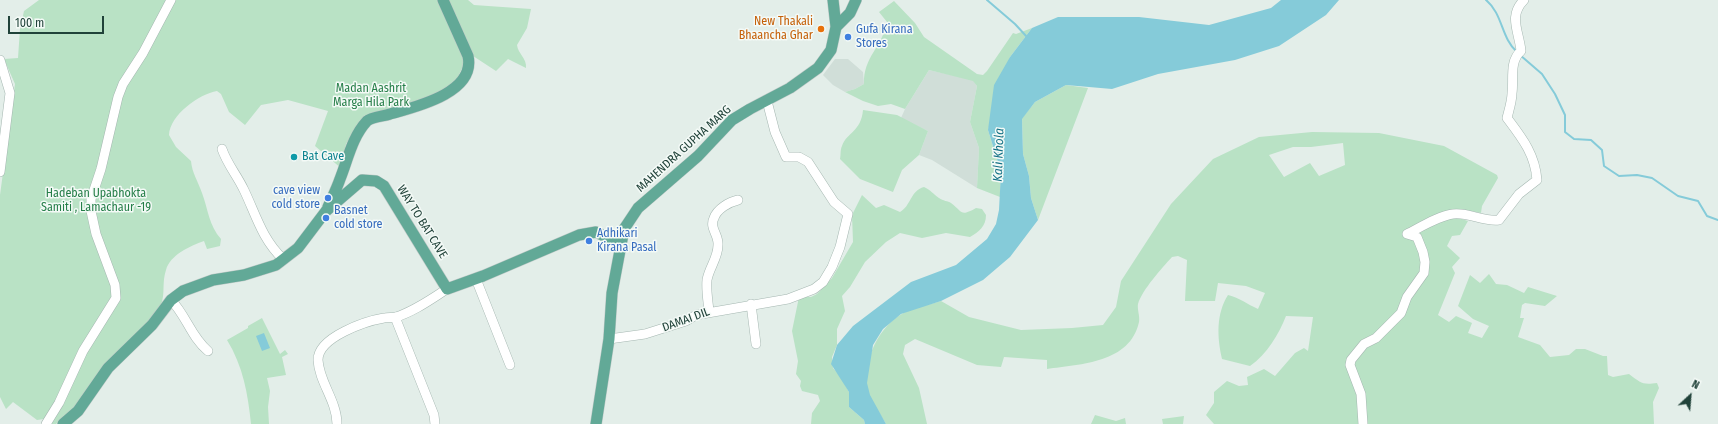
<!DOCTYPE html>
<style>
body{margin:0}
#map{position:relative;width:1718px;height:424px;overflow:hidden;background:#e3eee9;font-family:"Fira Sans Condensed",sans-serif}
canvas{display:block}
.north{position:absolute;left:1670px;top:376px;width:40px;height:40px;-webkit-text-stroke:3px #f4faf7;paint-order:stroke;rotate:26deg;font-size:11px;font-weight:700;line-height:16px;text-align:center;color:#204239}
.north::after{content:'';display:block;margin:auto;width:14px;height:18px;background:#204239;clip-path:polygon(50% 0,100% 100%,50% 72%,0 100%)}
.scale{position:absolute;left:8px;top:16px;width:96px;height:18px;box-sizing:border-box;border:2px solid #204239;border-top:0;padding-left:5px;font-size:12px;line-height:14px;white-space:nowrap;color:#204239;-webkit-text-stroke:3px #f4faf7;paint-order:stroke}
</style>
<div id="map">
<canvas width="1718" height="424"></canvas>
<div class="north">N</div>
<div class="scale">100 m</div>
</div>
<script>
const context = document.querySelector('canvas').getContext('2d');
context.lineJoin = 'round';
function fillPath(path, color) { context.fillStyle = color; context.fill(path, 'evenodd'); }
function trace(path, color, width, dash) { context.strokeStyle = color; context.lineWidth = width; context.lineCap = dash ? 'butt' : 'round'; context.setLineDash(dash || []); context.stroke(path); }
function write(font, color, halo, rows, align = 'center') {
  context.font = font + ' "Fira Sans Condensed",sans-serif'; context.lineWidth = 3; context.setLineDash([]); context.textBaseline = 'middle'; context.strokeStyle = halo; context.fillStyle = color; for (const [text, x, y, turn = 0] of rows) {
    context.save(); context.translate(x, y); context.rotate((+turn || 0) * Math.PI / 180); context.textAlign = isNaN(turn) ? turn : align; if (halo) context.strokeText(text, 0, 0); context.fillText(text, 0, 0); context.restore();
  }
}
const built = new Path2D(`
 M835,59H848L863,72L864,84L855,89L845,92L833,85L823,75Z
 M929,70L973,80L977,86L970,122L979,148L977,188L932,160L919,155L928,131L901,118L905,109Z`);
const green = new Path2D(`
 M39,0H468L474,5L531,9L527,28L517,45C518,54 527,58 526,68L508,59L496,71L470,54L467,57L458,77L440,94L372,115H365L346,144L342,169L315,146L328,111L288,100L261,105L245,125L229,112L221,94L217,91C199,94 170,115 169,135L176,147L191,161C192,173 198,181 202,193C208,209 209,226 221,239L220,246L207,249L204,241C190,246 170,255 166,270C161,286 167,295 158,312L76,405L56,424H50L44,419L37,420L13,402L6,409L0,397V195L15,84L4,59L18,58L20,29L24,11Z
 M894,1L915,23L924,37L977,74L983,75L987,71L1013,33L1016,34L1032,28L1010,57L988,130L1001,172L1000,197L977,188L979,148L970,122L977,86L973,81L929,70L905,109L891,104L878,106L863,101L845,92L855,89L864,84C863,57 883,46 887,22L879,12Z
 M1066,85L1088,88L1038,220L1031,198L1029,176L1023,154L1022,118L1035,102Z
 M863,110L897,115L928,131L919,155L902,170L893,192L860,179L840,159C841,155 840,150 842,146C847,132 861,132 863,110Z
 M1312,132L1379,133L1444,146L1497,175L1498,178L1482,206L1481,213L1460,209L1449,212L1455,217L1468,221L1460,235L1452,236L1447,246L1460,258L1452,267L1455,273L1438,315L1449,322L1456,316L1472,323L1468,333L1482,338L1489,326L1473,319L1458,306L1470,275L1480,283L1489,274L1496,284L1507,285L1524,293L1528,287L1557,296L1545,306L1525,303L1522,305L1520,318H1524L1518,337L1540,345L1550,357L1569,355L1576,349H1585L1603,356H1607L1608,375L1613,377L1629,374C1641,383 1642,385 1657,383L1659,388L1653,402L1654,424H1214L1206,415L1214,403V392L1227,381L1239,386L1248,385L1247,377L1264,369L1275,376L1295,353L1304,348L1308,351L1313,317L1286,316C1279,334 1267,354 1250,366L1222,359C1217,337 1216,314 1228,295C1240,298 1247,304 1258,309L1265,293L1246,286L1218,283L1215,301H1185L1187,260L1178,256L1172,257C1162,268 1142,290 1138,304C1137,309 1140,316 1139,322C1130,363 1081,364 1047,369V360L1004,357L1001,367L977,365L915,339L905,345L903,354L919,388L927,424H886C881,415 873,405 869,395C860,367 876,330 900,315C911,308 928,305 941,301L969,317L1021,330L1072,328L1103,325L1116,307L1121,281L1171,204L1213,159L1259,137ZM1343,143L1345,165L1319,176L1310,163L1284,177L1269,155L1293,147H1311Z
 M924,187C931,190 933,194 939,198C943,201 948,201 951,203C963,212 960,217 976,208L982,209L986,215C986,226 979,232 970,237L946,233L922,238L900,233L886,242L865,262L850,287L842,296L845,311L837,329V345L832,357L833,368L841,377L849,392V407L864,420L865,424H811L812,413L820,401L818,395L802,391L800,386L801,381L796,374L798,361L792,331L799,297H811L817,294L832,278L853,242L852,215L862,195L876,208L884,205L900,212C911,206 910,191 924,187Z
 M262,318L280,354L285,350L288,354L282,357L286,375L267,378L270,391L268,407L269,424H251C248,394 243,366 227,340L248,328V326Z
 M1095,415L1116,421L1125,418L1126,424H1091Z
 M1184,416L1183,424H1163L1162,419Z`);
const water = new Path2D(`
 M1281,0H1339L1326,15L1279,46L1235,60L1158,74L1112,89L1066,85L1035,102L1022,119L1023,154L1029,176L1031,198L1038,220L1010,257L983,280L941,301L901,314L883,329L873,345L867,383L870,395L886,424H865L864,420L849,407V392L831,364L837,345L853,326L911,282L956,265L987,239L996,224L999,210L1001,172L988,130L994,85L1010,57L1032,28L1058,17H1139L1209,25L1271,8Z
 M264,333L270,348L262,351L256,336Z`);
const stream = new Path2D(`
 M987,0L1015,24L1027,37
 M1486,0C1503,14 1501,38 1517,52
 M1520,55L1542,74L1555,94L1565,115V132L1574,139L1591,140L1602,150L1604,166L1619,176L1637,175L1652,178L1678,196L1698,201L1707,216L1718,220`);
const minor = new Path2D(`
 M0,60L10,93L0,172
 M222,149C227,164 237,175 244,190C256,215 262,239 283,259
 M1407,234C1421,227 1438,216 1453,214C1469,212 1483,222 1499,220L1519,194L1537,180C1535,154 1522,138 1507,118C1509,110 1512,101 1512,93C1514,80 1509,61 1521,51C1519,31 1508,16 1524,0
 M476,279L510,365
 M171,300C186,315 191,337 208,351
 M751,304L756,344
 M709,311C708,301 706,290 707,280C709,268 718,258 718,245C719,235 709,228 714,218C717,209 729,202 738,200
 M395,317L434,415L435,424
 M609,339L645,334L686,321L696,315L788,299L814,289L823,282L832,267L840,247L848,214L834,202L808,162L799,157H786L775,132L767,101
 M46,424L59,403L83,351L116,298L115,285L96,234L91,211V199L101,169L118,97L123,84L143,53L171,0
 M337,424C337,401 319,382 318,360C318,337 366,321 384,318C388,317 393,318 396,317C415,311 431,299 447,289
 M1363,424L1361,394L1350,365L1351,360L1364,344L1376,338L1401,313L1407,297L1424,273L1425,262L1423,252L1417,237L1407,234`);
const major = new Path2D(`
 M836,27L850,13L856,0
 M328,207C332,198 337,188 340,179C348,159 352,137 367,121C371,117 384,116 390,114C415,107 476,93 468,56L443,0
 M63,424L78,411L108,368L152,325L171,300L183,291L213,280L244,275L276,265L298,248L326,211L362,180L376,181L384,186L447,289L483,276L579,235L596,232L621,244
 M596,424L609,339L612,293L624,229L638,208L698,156L732,120L750,109L790,88L818,68L831,50L836,27L833,0`);
const markers = [
 [821,29,4,"#e8710a"],
 [848,37,4,"#3f7fe0"],
 [294,157,4,"#0f9aa8"],
 [328,198,4,"#3f7fe0"],
 [326,218,4,"#3f7fe0"],
 [589,241,4,"#3f7fe0"]
];
const foodNames = [
 ["New Thakali",813,22],
 ["Bhaancha Ghar",813,36]
];
const shopNames = [
 ["Gufa Kirana",856,30],
 ["Stores",856,44],
 ["cave view",320,191,"right"],
 ["cold store",320,205,"right"],
 ["Basnet",334,211],
 ["cold store",334,225],
 ["Adhikari",597,234],
 ["Kirana Pasal",597,248]
];
const parkNames = [
 ["Madan Aashrit",371,89],
 ["Marga Hila Park",371,103],
 ["Hadeban Upabhokta",96,194],
 ["Samiti , Lamachaur -19",96,208]
];
const streetNames = [
 ["MAHENDRA GUPHA MARG",684,149,-42],
 ["WAY TO BAT CAVE",422,222,58],
 ["DAMAI DIL",686,320,-20]
];
const cultureNames = [
 ["Bat Cave",302,157]
];
const waterNames = [
 ["Kali Khola",999,155,-88]
];
fillPath(built, '#d0ded8');
fillPath(green, '#b9e2c5');
fillPath(water, '#85cbd9');
trace(stream, '#85cbd9', 2);
trace(minor, '#a5b7b1', 10);
trace(major, '#c1cac8', 12);
trace(minor, '#fff', 9);
trace(major, '#62a997', 11);
for (const [x, y, r, color] of markers) { const dot = new Path2D(); dot.arc(x, y, r, 0, 2 * Math.PI); context.fillStyle = color; context.fill(dot); trace(dot, '#f4faf7', 1.5); }
write('12px', '#c56008', '#f4faf7', foodNames, 'right');
write('12px', '#366cbe', '#f4faf7', shopNames, 'left');
write('12px', '#257e48', '#f4faf7', parkNames);
write('12px', '#204239', '#f4faf7', streetNames);
write('12px', '#0d838f', '#f4faf7', cultureNames, 'left');
write('italic 13px', '#137185', '#f4faf7', waterNames);
</script>
